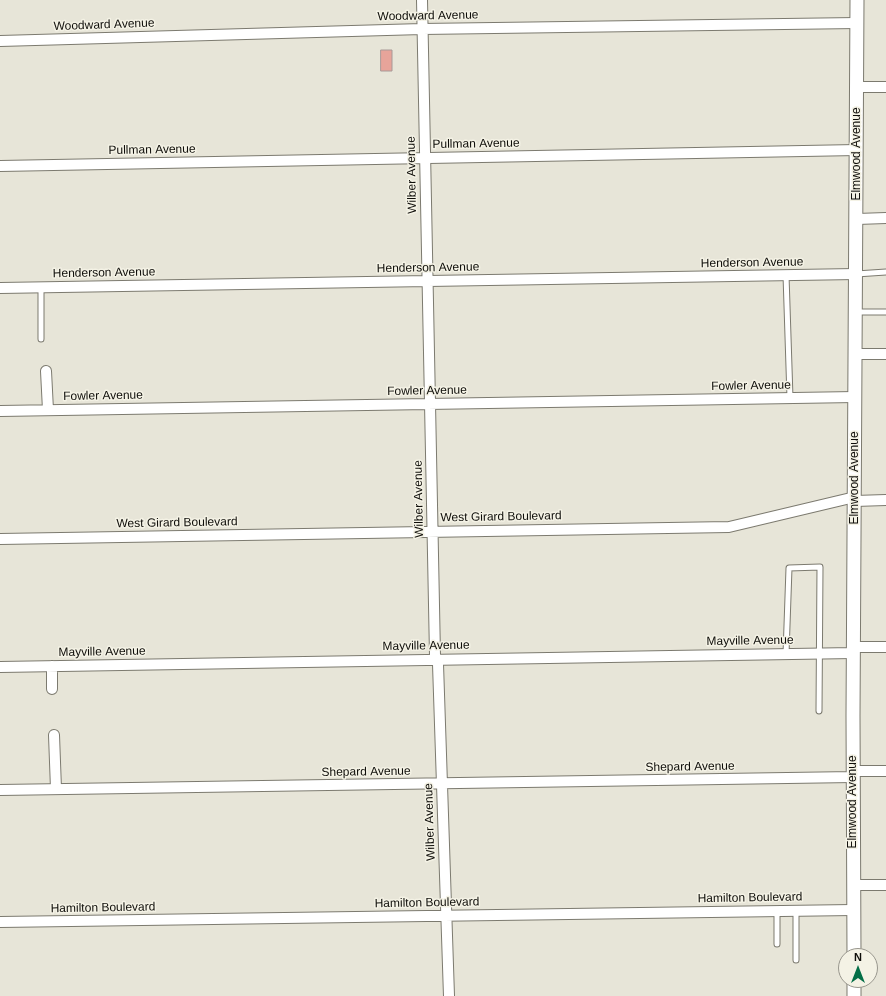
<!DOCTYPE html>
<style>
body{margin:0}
#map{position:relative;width:886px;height:996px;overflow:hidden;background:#e7e5d8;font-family:Arial,sans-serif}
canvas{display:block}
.north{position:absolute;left:838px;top:948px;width:40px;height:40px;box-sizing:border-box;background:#f4f2e5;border:1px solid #98968d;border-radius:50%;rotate:0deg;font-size:11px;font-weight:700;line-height:16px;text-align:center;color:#0e0d09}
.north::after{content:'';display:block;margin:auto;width:14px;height:18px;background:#046f47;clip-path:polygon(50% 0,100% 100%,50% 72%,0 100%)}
</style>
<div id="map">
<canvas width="886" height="996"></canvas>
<div class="north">N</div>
</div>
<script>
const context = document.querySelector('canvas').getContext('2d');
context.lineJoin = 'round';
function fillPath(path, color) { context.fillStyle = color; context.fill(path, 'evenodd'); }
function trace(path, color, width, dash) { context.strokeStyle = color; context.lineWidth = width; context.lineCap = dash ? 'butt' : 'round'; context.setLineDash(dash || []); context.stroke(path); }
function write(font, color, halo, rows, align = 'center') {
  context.font = font + ' Arial,sans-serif'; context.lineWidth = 3; context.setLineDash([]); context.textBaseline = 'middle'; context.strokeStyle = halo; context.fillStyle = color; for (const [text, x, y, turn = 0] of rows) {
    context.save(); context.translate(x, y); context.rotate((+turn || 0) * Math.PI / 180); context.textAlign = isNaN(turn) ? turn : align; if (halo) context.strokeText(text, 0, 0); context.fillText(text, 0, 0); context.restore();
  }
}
const building = new Path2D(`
 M381,50H392V71H381Z`);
const service = new Path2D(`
 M856,274L886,272
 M786,275L790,398
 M41,287V339
 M856,312H886
 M786,654L789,568L820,567L819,711
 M777,911V944
 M796,911V960`);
const minor = new Path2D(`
 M422,0L435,655L438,664L449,996
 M0,41L422,29L857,23
 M857,87H886
 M0,166L857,150
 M857,219L886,218
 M0,288L856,274
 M855,354H886
 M46,371L48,410
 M0,411L855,397
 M855,501L886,500
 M0,539L729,527L855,497
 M853,647H886
 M52,666V689
 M0,667L853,653
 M54,735L56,789
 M853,771H886
 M0,790L853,777
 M853,885H886
 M0,922L853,910`);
const tertiary = new Path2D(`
 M854,956L853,715L857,0
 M854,980V996`);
const streetNames = [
 ["Woodward Avenue",428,16,-1],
 ["Woodward Avenue",104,25,-2],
 ["Pullman Avenue",476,144,-1],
 ["Pullman Avenue",152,150,-1],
 ["Elmwood Avenue",857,154,-90],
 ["Wilber Avenue",412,175,-91],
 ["Henderson Avenue",752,263,-1],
 ["Henderson Avenue",428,268,-1],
 ["Henderson Avenue",104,273,-1],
 ["Fowler Avenue",751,386,-1],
 ["Fowler Avenue",427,391,-1],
 ["Fowler Avenue",103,396,-1],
 ["Elmwood Avenue",855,478,-90],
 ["Wilber Avenue",419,499,-91],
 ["West Girard Boulevard",501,517,-1],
 ["West Girard Boulevard",177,523,-1],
 ["Mayville Avenue",750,641,-1],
 ["Mayville Avenue",426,646,-1],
 ["Mayville Avenue",102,652,-1],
 ["Shepard Avenue",690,767,-1],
 ["Shepard Avenue",366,772,-1],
 ["Elmwood Avenue",853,802,-90],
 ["Wilber Avenue",430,822,-92],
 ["Hamilton Boulevard",750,898,-1],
 ["Hamilton Boulevard",427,903,-1],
 ["Hamilton Boulevard",103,908,-1]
];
fillPath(building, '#e7a49a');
trace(building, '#a89997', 1);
trace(service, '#7c7a6f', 7);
trace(minor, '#7c7a6f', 12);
trace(tertiary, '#7c7a6f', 15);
trace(service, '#fff', 5);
trace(minor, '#fff', 10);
trace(tertiary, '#fff', 13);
write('12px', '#0e0d09', '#f4f2e5', streetNames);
</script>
